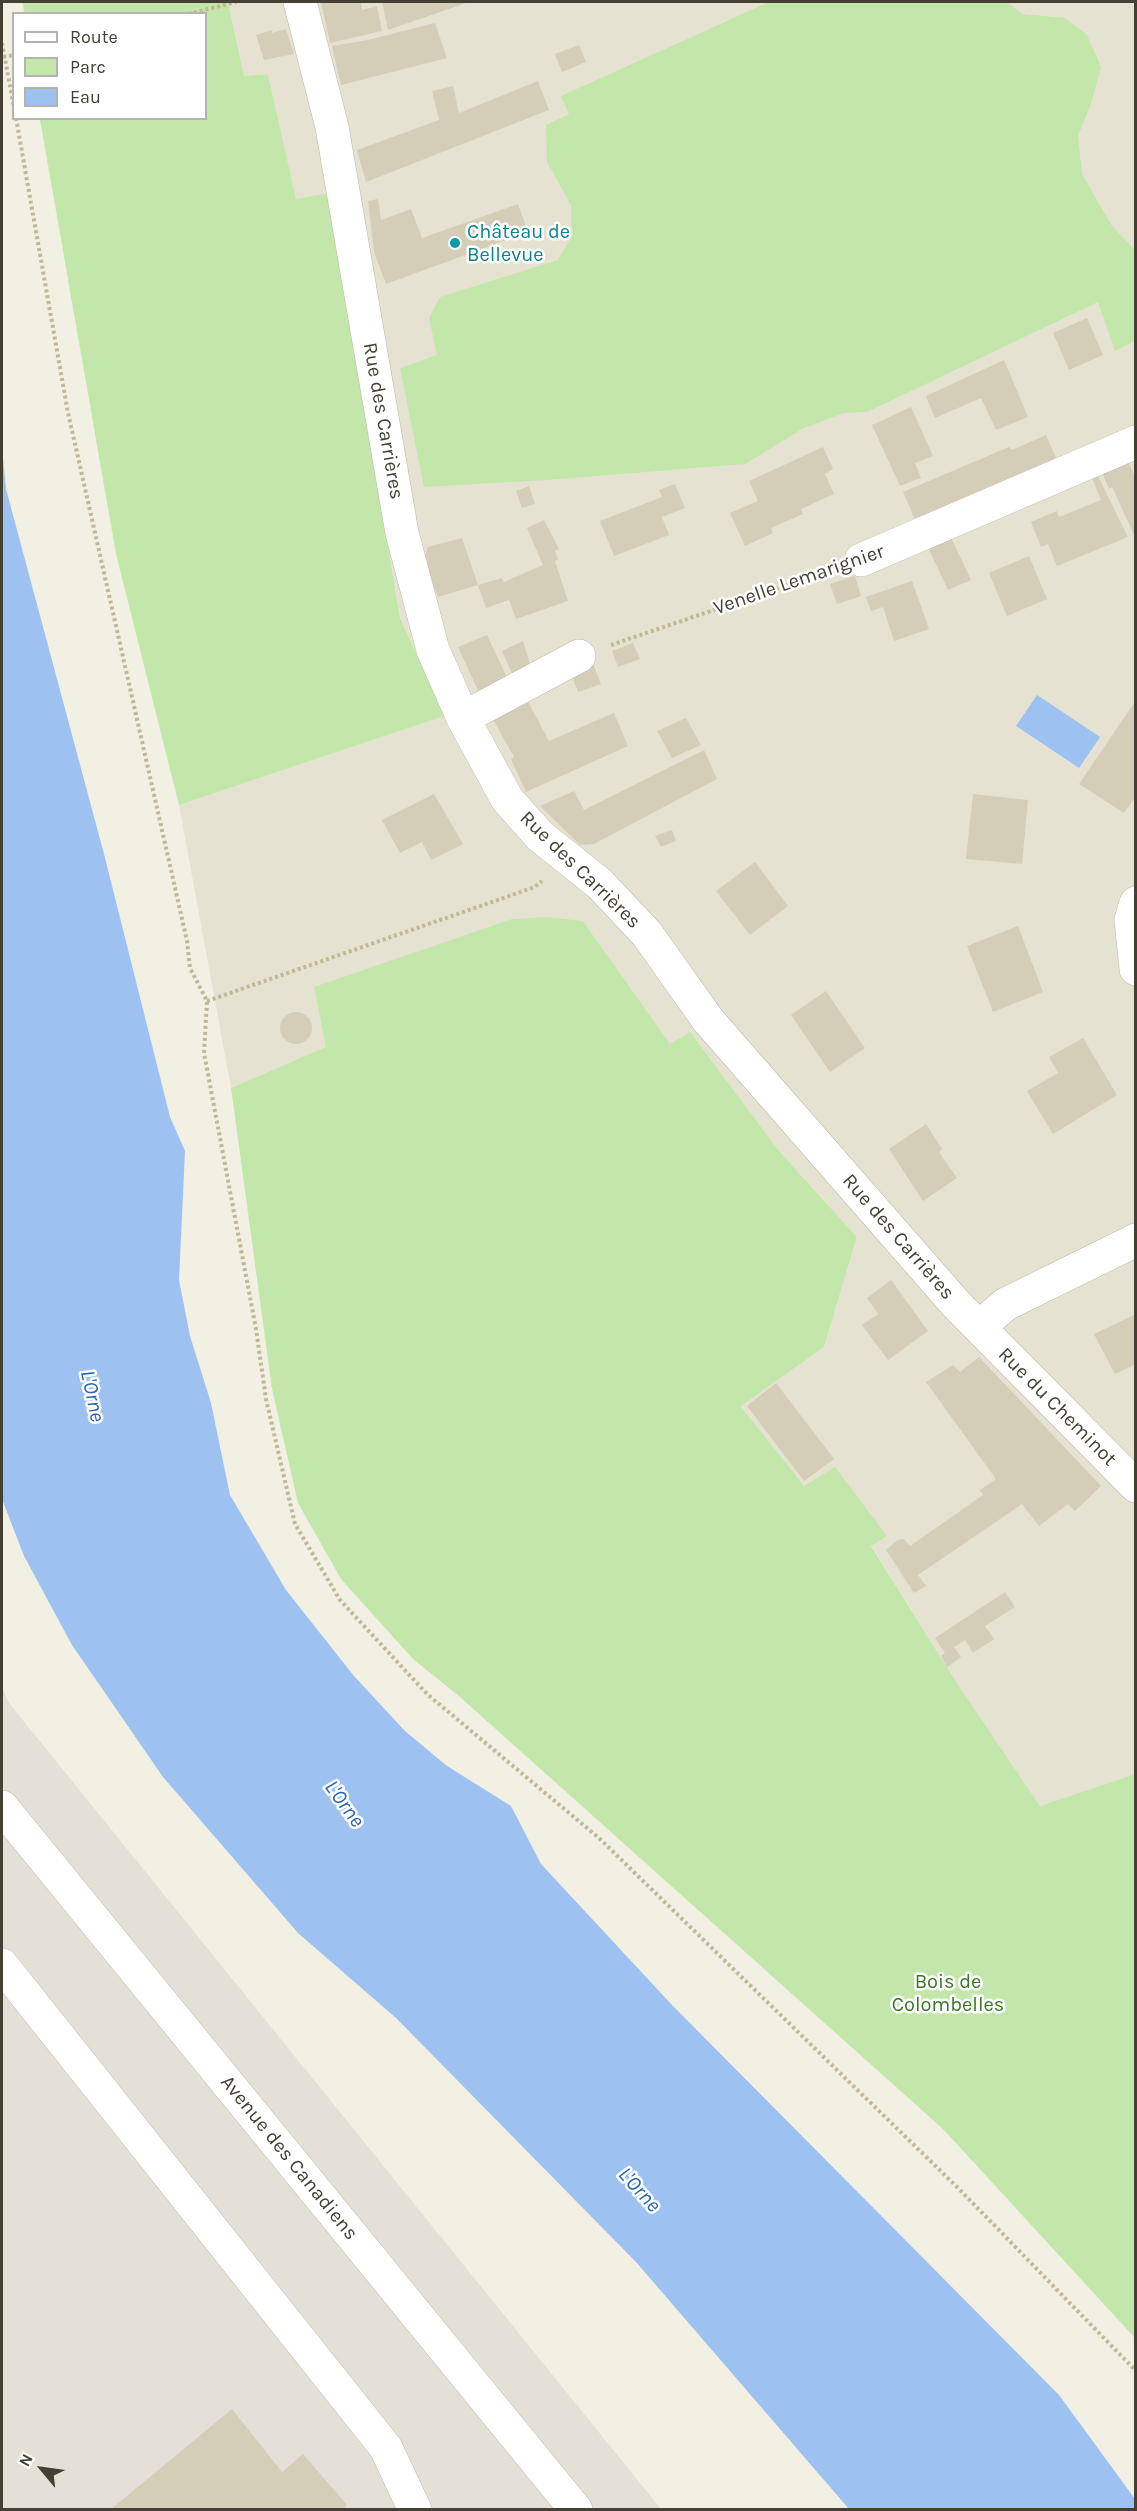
<!DOCTYPE html>
<meta charset="utf-8">
<style>
body{margin:0}
#map{position:relative;width:1137px;height:2511px;overflow:hidden;background:#f2efe3;font-family:Karla,sans-serif}
canvas{display:block}
.frame{position:absolute;inset:0;border:3px solid #444033;pointer-events:none}
.legend{position:absolute;left:12px;top:12px;width:195px;height:108px;box-sizing:border-box;background:#fff;border:2px solid #b4b3ad;margin:0;padding:8px 10px;list-style:none;font-size:18px;color:#444033}
.legend li{display:flex;align-items:center;gap:12px;height:30px}
.legend b{width:30px;border:2px solid #b4b3ad}
.north{position:absolute;left:12px;top:2439px;width:60px;height:60px;-webkit-text-stroke:4px #fff;paint-order:stroke;rotate:299deg;font-size:16px;font-weight:700;line-height:24px;text-align:center;color:#444033}
.north::after{content:'';display:block;margin:auto;width:21px;height:27px;background:#444033;clip-path:polygon(50% 0,100% 100%,50% 72%,0 100%)}
</style>
<div id="map">
<canvas width="1137" height="2511"></canvas>
<div class="frame"></div>
<ul class="legend">
<li><b style="height:8px;background:#fff"></b>Route</li>
<li><b style="height:16px;background:#c3e7aa"></b>Parc</li>
<li><b style="height:16px;background:#9dc2f1"></b>Eau</li>
</ul>
<div class="north">N</div>
</div>
<script>
const context = document.querySelector('canvas').getContext('2d');
context.lineJoin = 'round';
function fillPath(path, color) { context.fillStyle = color; context.fill(path, 'evenodd'); }
function trace(path, color, width, dash) { context.strokeStyle = color; context.lineWidth = width; context.lineCap = dash ? 'butt' : 'round'; context.setLineDash(dash || []); context.stroke(path); }
function write(font, color, halo, rows, align = 'center') {
  context.font = font + ' Karla,sans-serif'; context.lineWidth = 5; context.setLineDash([]); context.textBaseline = 'middle'; context.strokeStyle = halo; context.fillStyle = color; for (const [text, x, y, turn = 0] of rows) {
    context.save(); context.translate(x, y); context.rotate((+turn || 0) * Math.PI / 180); context.textAlign = isNaN(turn) ? turn : align; if (halo) context.strokeText(text, 0, 0); context.fillText(text, 0, 0); context.restore();
  }
}
const residential = new Path2D(`
 M228,2H1135V1774L1040,1806L955,1680L871,1545L887,1536L804,1487L741,1405L824,1347L857,1237L779,1151L689,1033L670,1045L583,921L314,987L327,1047L231,1088L179,805L445,716L400,618L329,193L296,200L268,74L244,76Z`);
const industrial = new Path2D(`
 M2,1687L9,1703L661,2509H2Z`);
const green = new Path2D(`
 M23,2H228L244,76L268,74L296,199L329,193L400,618L445,716L179,805L116,554L40,119L206,118V14L24,13Z
 M769,2H1007L1022,14L1065,18L1087,35L1101,67L1091,104L1078,136L1082,174L1112,226L1135,250V341L1115,351L1098,302L867,412L844,413L804,428L745,464L547,480L424,487L400,368L437,355L429,318L440,297L558,260L572,236L571,205L547,162L546,125L569,114L561,96Z
 M547,917L583,921L670,1044L690,1032L779,1151L857,1237L824,1347L741,1406L804,1486L835,1467L887,1536L871,1546L955,1680L1040,1806L1135,1774V2338L943,2129L460,1697L413,1659L341,1579L298,1503L272,1389L231,1088L326,1047L314,987L512,919Z`);
const water = new Path2D(`
 M2,447L6,489L104,854L170,1117L185,1151L179,1280L190,1336L211,1403L230,1495L286,1590L354,1676L405,1731L447,1766L511,1806L541,1864L672,2005L1059,2395L1135,2499V2509H849L636,2262L396,2018L298,1933L163,1777L72,1645L24,1556L2,1499Z
 M1037,695L1100,737L1079,768L1016,726Z`);
const building = new Path2D(`
 M321,2H361L362,10L377,6L382,31L330,43Z
 M382,2H469L388,30Z
 M435,23L447,58L341,85L332,46L368,40Z
 M286,29L294,54L264,60L256,35L272,30V33Z
 M579,45L586,62L562,72L555,54Z
 M538,81L549,110L366,182L357,150L439,120L432,91L453,86L459,113Z
 M378,199L381,220L411,209L422,238L518,204L528,232L386,284L374,252L368,201Z
 M1087,318L1103,355L1069,370L1053,333Z
 M1004,360L1028,417L996,430L981,398L935,418L926,396Z
 M911,407L933,456L915,463L921,478L900,486L872,425Z
 M1046,435L1059,465L917,524L903,492L1009,447L1012,450Z
 M823,447L833,469L825,474L834,494L801,509L803,514L771,528L773,533L745,546L730,513L758,501L749,481Z
 M1126,457L1136,479V539L1112,487L1109,489L1100,468Z
 M1095,470L1128,537L1057,566L1048,544L1041,547L1031,522L1057,511L1059,517L1101,500L1090,473Z
 M675,484L685,508L662,517L669,535L614,556L600,521L662,497L659,490Z
 M529,486L535,504L522,508L516,491Z
 M544,520L559,549L555,551L558,560L555,561L568,601L516,619L509,600L486,608L478,585L502,578L504,582L543,565L527,528Z
 M948,531L971,580L948,590L925,541Z
 M462,538L478,585L438,597L424,559L428,547Z
 M1029,556L1047,599L1007,616L989,573Z
 M855,576L861,596L837,604L830,584Z
 M912,581L929,629L894,641L883,607L871,611L866,597Z
 M487,635L510,684L481,697L458,647Z
 M523,641L532,671L515,680L502,651Z
 M633,643L640,659L618,667L612,651Z
 M591,659L601,684L578,692L569,667Z
 M526,698L549,741L614,713L628,746L526,792L511,759L514,757L491,716Z
 M1136,700V796L1124,813L1079,784Z
 M686,718L701,745L672,758L657,731Z
 M704,750L717,779L594,844L580,845L540,806L574,791L584,810Z
 M434,794L463,844L431,860L422,842L400,853L382,820Z
 M973,794L1028,800L1022,864L966,859Z
 M672,830L676,841L661,847L655,836Z
 M755,862L788,906L750,935L716,891Z
 M1018,926L1043,992L993,1012L967,946Z
 M826,991L865,1048L830,1072L791,1015Z
 M280 1028a16 16 0 1 1 32 0a16 16 0 1 1-32 0Z
 M1083,1038L1117,1095L1053,1134L1027,1091L1058,1073L1049,1057Z
 M926,1124L942,1149L939,1152L957,1178L923,1201L889,1149Z
 M891,1280L928,1331L888,1360L862,1325L878,1314L867,1298Z
 M1136,1314V1364L1115,1374L1094,1334Z
 M979,1357L1101,1486L1075,1511L1068,1504L1039,1526L1022,1504L918,1575L926,1586L914,1593L886,1550L898,1540L904,1539L910,1546L983,1495L980,1490L996,1479L926,1382L953,1365L960,1372Z
 M776,1383L834,1459L804,1481L747,1406Z
 M1005,1592L1015,1607L985,1626L994,1639L973,1653L965,1640L954,1647L961,1657L947,1667L941,1656L945,1653L935,1638Z
 M232,2409L282,2472L303,2454L347,2505L342,2510H110Z`);
const path = new Path2D(`
 M188,14L236,2
 M2,43L14,107
 M3,57L14,55
 M16,118L68,413L187,941L190,968L207,1001L204,1053L256,1329L266,1399L295,1524L340,1600L427,1694L599,1838L957,2187L1136,2371
 M611,645L828,571
 M207,1001L535,887L542,881`);
const minor = new Path2D(`
 M300,2L332,127L402,533L433,650L463,718L507,799L540,836L600,884L647,934L708,1020L956,1304L1136,1486
 M861,560L1136,442
 M463,718L579,656
 M1136,903L1131,920L1136,969
 M980,1326L1006,1304L1136,1240
 M2,1807L576,2510
 M2,1965L386,2448L415,2510`);
const markers = [
 [455,243,6,"#0f9aa8"]
];
const cultureNames = [
 ["Château de",467,232],
 ["Bellevue",467,255]
];
const streetNames = [
 ["Rue des Carrières",383,421,80],
 ["Venelle Lemarignier",799,580,-19],
 ["Rue des Carrières",580,870,44],
 ["Rue des Carrières",898,1237,49],
 ["Rue du Cheminot",1057,1407,45],
 ["Avenue des Canadiens",289,2158,51]
];
const parkNames = [
 ["Bois de",948,1982],
 ["Colombelles",948,2005]
];
const waterNames = [
 ["L'Orne",92,1396,78],
 ["L'Orne",344,1804,54],
 ["L'Orne",639,2190,48]
];
fillPath(residential, '#e6e2d1');
fillPath(industrial, '#e4e0d8');
fillPath(green, '#c3e7aa');
fillPath(water, '#9dc2f1');
fillPath(building, '#d4cdb8');
trace(minor, '#bdb9a5', 34);
trace(path, '#bfb796', 4, [3, 3]);
trace(minor, '#fff', 33);
for (const [x, y, r, color] of markers) { const dot = new Path2D(); dot.arc(x, y, r, 0, 2 * Math.PI); context.fillStyle = color; context.fill(dot); trace(dot, '#fff', 2); }
write('20px', '#0d838f', '#fff', cultureNames, 'left');
write('20px', '#444033', '#fff', streetNames);
write('20px', '#397626', '#fff', parkNames);
write('italic 21px', '#2b65b0', '#fff', waterNames);
</script>
